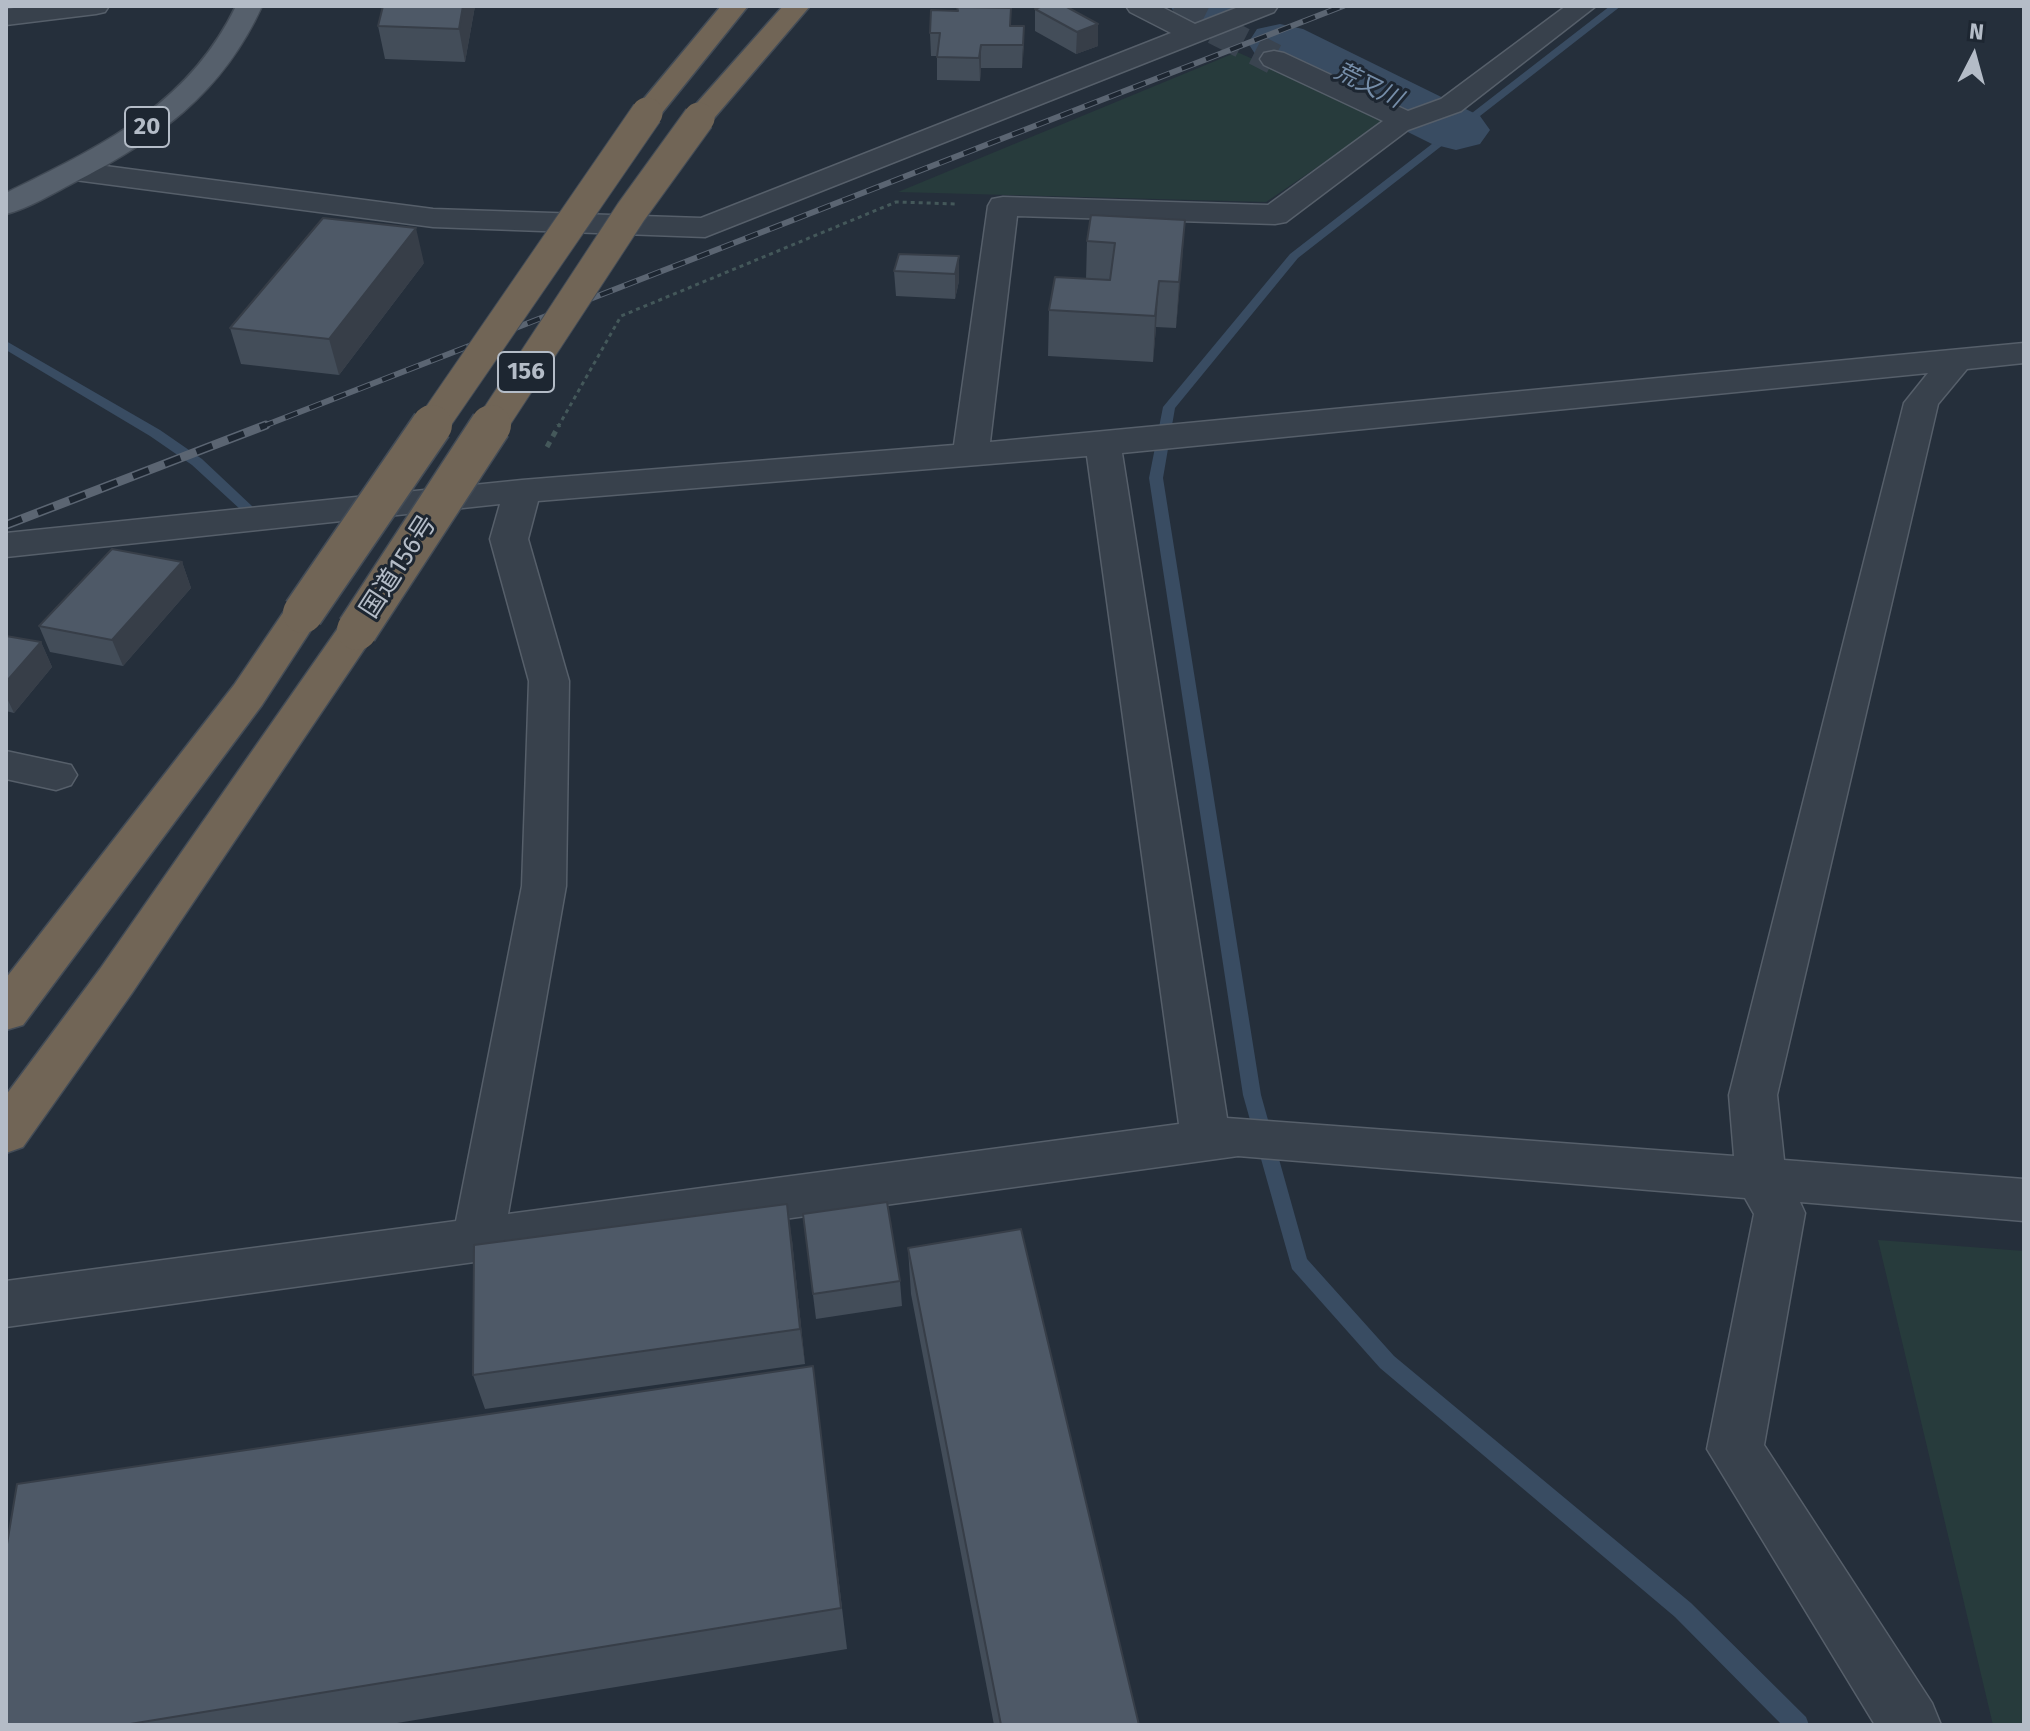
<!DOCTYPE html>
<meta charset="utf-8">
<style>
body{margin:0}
#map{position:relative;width:2030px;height:1731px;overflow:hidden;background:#252f3b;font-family:"Fira Sans",sans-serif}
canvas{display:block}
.frame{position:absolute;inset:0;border:8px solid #b4bcc7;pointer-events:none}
.north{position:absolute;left:1934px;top:16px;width:80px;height:80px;-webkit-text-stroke:6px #1d2631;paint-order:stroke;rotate:6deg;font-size:22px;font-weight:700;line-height:32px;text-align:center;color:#b4bcc7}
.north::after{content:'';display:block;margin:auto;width:28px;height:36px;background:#b4bcc7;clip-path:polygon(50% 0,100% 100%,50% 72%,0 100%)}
</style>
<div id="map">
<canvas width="2030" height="1731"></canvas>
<div class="frame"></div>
<div class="north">N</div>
</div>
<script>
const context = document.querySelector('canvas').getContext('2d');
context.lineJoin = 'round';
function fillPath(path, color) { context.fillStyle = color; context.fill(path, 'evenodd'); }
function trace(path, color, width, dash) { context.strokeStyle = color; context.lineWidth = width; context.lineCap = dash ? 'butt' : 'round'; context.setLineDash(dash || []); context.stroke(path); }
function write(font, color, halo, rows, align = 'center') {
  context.font = font + ' "Fira Sans","Noto Sans JP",sans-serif'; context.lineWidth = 6; context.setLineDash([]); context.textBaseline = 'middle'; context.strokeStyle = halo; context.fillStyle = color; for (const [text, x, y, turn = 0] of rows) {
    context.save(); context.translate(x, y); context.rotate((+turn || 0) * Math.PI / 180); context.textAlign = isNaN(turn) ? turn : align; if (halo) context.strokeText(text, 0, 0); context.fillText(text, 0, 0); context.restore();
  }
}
const green = new Path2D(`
 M1237,52L1388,119L1266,202L898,192Z
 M1878,1240L2024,1251V1725H1993Z`);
const stream = new Path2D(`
 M1610,6H1621L1298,258L1175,408L1163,478L1261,1095L1307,1259L1394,1356L1691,1603L1806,1717L1809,1725H1782L1675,1617L1380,1368L1292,1269L1243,1095L1149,478L1163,407L1290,254Z
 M6,341L160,430L202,459L253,507L251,510H241L192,465L150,436L6,350Z`);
const river = new Path2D(`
 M1170,6H1233L1234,7L1225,20L1203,26L1179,19Z
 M1280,24L1303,29L1480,116L1490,130L1480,144L1456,150L1432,144L1257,57L1248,43L1257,29Z`);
const minorTunnel = new Path2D(`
 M1174,8L1274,59`);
const pathFar1 = new Path2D(`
 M558,427L621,316L896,202L958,204`);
const path = new Path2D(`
 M547,447L559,425`);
const minor = new Path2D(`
 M30,6H109L105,12L96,14L6,25V9Z
 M1126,6H1160L1195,24L1241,6H1278L1274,12L705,237L433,227L75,180L64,177L60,171L64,165L75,162L433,209L701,218L1171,33L1130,12Z
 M1566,6H1596L1461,111L1408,130L1286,222L1275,224L1017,216L990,442L2024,343V363L1967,369L1938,404L1777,1095L1784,1160L2024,1179V1221L1800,1202L1805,1213L1764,1445L1932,1703L1941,1725H1875L1707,1449L1754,1214L1745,1198L1238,1156L6,1327V1281L456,1221L522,886L529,681L490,539L500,504L6,557V533L522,480L954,445L988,206L992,199L1003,197L1268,205L1383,121L1264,65L1260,59L1264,53L1274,51L1284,53L1408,111L1441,99ZM1928,373L1904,403L1729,1095L1734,1156L1227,1118L1122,453ZM1087,456L1179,1124L508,1214L566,886L569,681L528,539L538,501Z
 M6,751L71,765L77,775L71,785L56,790L6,779Z`);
const major = new Path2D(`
 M236,6H262C222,94 157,140 73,183C52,194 29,208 6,214V193C101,146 188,106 236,6Z`);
const highway = new Path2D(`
 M721,6H748L657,119L647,122L637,119L633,113L637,107Z
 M783,6H810L709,124L699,127L689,124L684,118L689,112Z
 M303,601L317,604L322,613L262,705L23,1025L6,1030V978L234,685L289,604Z
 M357,617L371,621L377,630L371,639L132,993L23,1147L6,1153V1095L100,969L343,621Z`);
const railFar1 = new Path2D(`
 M261,427L1343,6`);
const rail = new Path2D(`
 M6,525L266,425`);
const highwayBridgeFar1 = new Path2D(`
 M431,427L647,113
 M490,427L631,212L699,118`);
const highwayBridge = new Path2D(`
 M303,613L432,425
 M357,630L491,425`);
const wall = new Path2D(`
 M475,6L465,62L385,59L378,26Z
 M1011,8V26H1024L1022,68H981L980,81L937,80V56H931L930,33L957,11Z
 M1035,9L1098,24V46L1076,54L1035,31Z
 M1185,220L1176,328L1156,327L1153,362L1048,356L1049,310L1086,279L1087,241Z
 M959,256V281L955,299L896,296L894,271Z
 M424,263L339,375L241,364L230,328Z
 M182,562L191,588L123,666L50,652L39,626Z
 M6,636L41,642L52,667L14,713L6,711Z
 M803,1214L900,1281L902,1306L816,1319Z
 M792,1240L805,1364L485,1409L473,1375Z
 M908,1248L1139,1725H994L911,1294Z
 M818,1410L847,1649L385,1725H6Z`);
const shadedWall = new Path2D(`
 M463,6H475L465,62L459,29Z
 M1098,24V46L1076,54L1077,32Z
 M1024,26V49L1022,68L1023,45Z
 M981,45V68L980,81L979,58Z
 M1185,220L1182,265L1176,328L1179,282Z
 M416,228L424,263L339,375L329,339Z
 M959,256V281L955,299V274Z
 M1159,281L1156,327L1153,362L1155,316Z
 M182,562L191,588L123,666L112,640Z
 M41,642L52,667L14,713L6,696V682Z
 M787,1204L792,1240L805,1364L800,1329Z`);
const building = new Path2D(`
 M383,6H463L459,29L378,26Z
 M1043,6H1065L1098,24L1077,32L1035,9Z
 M957,7L1011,8L1010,26H1024L1023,45H981L979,58L937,57L940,33H930L931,10L958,11Z
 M1091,215L1185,220L1179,282L1159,281L1155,316L1049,310L1055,277L1110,280L1115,243L1087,241Z
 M323,218L416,228L329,339L230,328Z
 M899,254L959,256L955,274L894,271Z
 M112,549L182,562L112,640L39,626Z
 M6,636L41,642L6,682Z
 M887,1202L900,1281L813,1294L803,1214Z
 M787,1204L800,1329L473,1375L474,1245Z
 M1021,1229L1139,1725H1001L908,1248Z
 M813,1366L841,1608L124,1725H6V1550L17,1484Z`);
const farWaternames = [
 ["荒又川",1368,86,26]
];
const shields = [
 [147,127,44],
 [526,372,56]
];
const shieldNames = [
 ["20",147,127],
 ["156",526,372]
];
const streetNames = [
 ["国道156号",399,567,-57]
];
fillPath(green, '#273b3c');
fillPath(stream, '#394c62');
fillPath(river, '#394c62');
trace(minorTunnel, '#3a4450', 31, [31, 15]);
trace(minor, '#565f6a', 3);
trace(major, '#414a55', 3);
trace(highway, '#434c57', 3);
trace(pathFar1, '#44585a', 3, [4, 4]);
trace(path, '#44585a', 5, [6, 6]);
fillPath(minor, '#38414c');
fillPath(major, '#56606c');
fillPath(highway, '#716556');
trace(railFar1, '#5b6572', 6);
trace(rail, '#5b6572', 9);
trace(railFar1, '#1d2631', 4, [13]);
trace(rail, '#1d2631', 6, [17]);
trace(highwayBridgeFar1, '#434c57', 33, []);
trace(highwayBridge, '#434c57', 43, []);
trace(highwayBridgeFar1, '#716556', 31);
trace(highwayBridge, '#716556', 40);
fillPath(wall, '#434d59');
fillPath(shadedWall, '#373e48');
fillPath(building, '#4e5967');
trace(building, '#373e48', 2);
write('italic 24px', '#768ea9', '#1d2631', farWaternames);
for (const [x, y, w] of shields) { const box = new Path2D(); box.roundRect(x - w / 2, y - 20, w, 40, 6); context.fillStyle = '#1d2631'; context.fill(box); trace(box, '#b4bcc7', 2); }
write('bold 24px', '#b4bcc7', null, shieldNames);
write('26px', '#b4bcc7', '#1d2631', streetNames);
</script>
